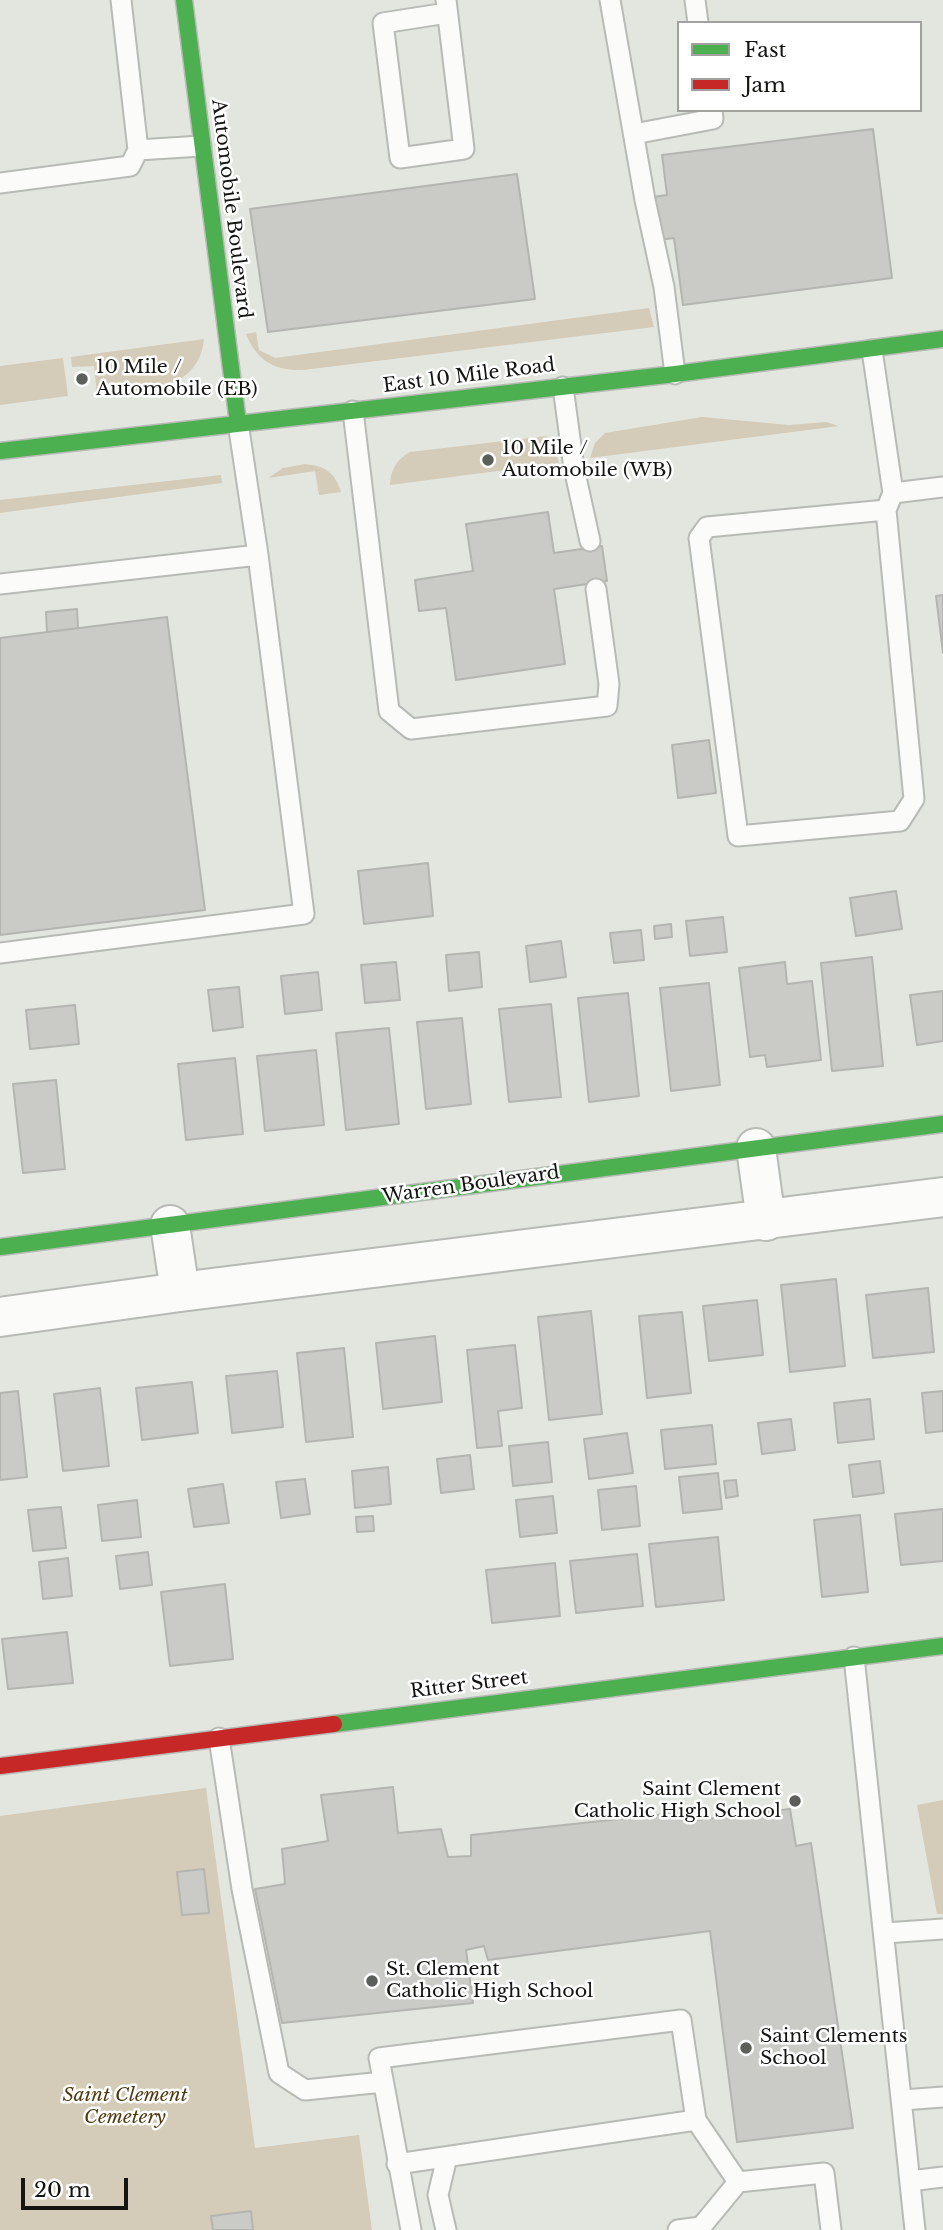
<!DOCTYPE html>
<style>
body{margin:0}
#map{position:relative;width:943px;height:2230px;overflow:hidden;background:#e3e6df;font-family:"Libre Baskerville",serif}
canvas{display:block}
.legend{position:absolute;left:677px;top:21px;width:245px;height:91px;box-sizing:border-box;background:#fff;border:2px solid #a1a1a0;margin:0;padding:9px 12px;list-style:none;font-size:21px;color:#141511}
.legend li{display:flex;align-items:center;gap:14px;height:35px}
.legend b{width:35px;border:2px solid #a1a1a0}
.scale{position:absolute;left:21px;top:2178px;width:107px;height:32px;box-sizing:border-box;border:4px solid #141511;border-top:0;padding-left:9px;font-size:21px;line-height:24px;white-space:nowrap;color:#141511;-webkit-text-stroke:5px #fff;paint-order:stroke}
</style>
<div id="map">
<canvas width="943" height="2230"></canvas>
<ul class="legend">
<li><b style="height:9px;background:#4caf50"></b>Fast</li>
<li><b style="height:9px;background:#c62828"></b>Jam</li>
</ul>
<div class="scale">20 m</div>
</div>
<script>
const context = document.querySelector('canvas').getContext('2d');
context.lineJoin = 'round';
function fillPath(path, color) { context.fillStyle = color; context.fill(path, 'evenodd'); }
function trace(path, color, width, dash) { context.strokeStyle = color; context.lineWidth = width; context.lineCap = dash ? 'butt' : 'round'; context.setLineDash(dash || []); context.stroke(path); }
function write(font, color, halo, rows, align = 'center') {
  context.font = font + ' "Libre Baskerville",serif'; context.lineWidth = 5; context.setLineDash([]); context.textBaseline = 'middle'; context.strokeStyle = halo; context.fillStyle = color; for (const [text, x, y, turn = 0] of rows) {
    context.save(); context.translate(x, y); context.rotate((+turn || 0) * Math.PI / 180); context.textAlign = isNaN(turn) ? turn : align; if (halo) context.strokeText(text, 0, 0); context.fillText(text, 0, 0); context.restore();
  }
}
const green = new Path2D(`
 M649,308L654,327L303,370C275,371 257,361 246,334L256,332L259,350L275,358Z
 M204,339C198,395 140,388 97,394L94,366L72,367L71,357Z
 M63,358L68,396L0,405V366Z
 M702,417L789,425L826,422L839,426L590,458L595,443L605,433Z
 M546,436L553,439L559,463L390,485C391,469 396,460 410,452Z
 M305,464C325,466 335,472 341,492L319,495L315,471L268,478L283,468Z
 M221,475L222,483L0,513V500Z
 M206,1788L255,2148L359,2135L372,2230H0V1816Z
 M943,1800V1914H937L917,1805Z`);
const building = new Path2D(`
 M873,129L892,278L683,305L674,238L659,240L653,197L667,195L662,155Z
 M517,174L535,299L268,332L250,209Z
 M548,512L554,553L602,546L607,581L554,589L565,664L456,680L446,608L419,611L415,580L473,571L466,524Z
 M943,595V653L936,596Z
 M77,609L78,628L47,632L46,612Z
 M167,617L205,910L0,935V638Z
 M709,740L716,793L678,798L672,745Z
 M428,863L433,916L364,924L358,871Z
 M896,891L902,929L856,936L850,898Z
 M723,917L727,952L690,956L686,921Z
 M671,924L672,937L655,939L654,926Z
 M641,930L644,960L614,963L610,933Z
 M561,941L566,977L530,982L526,946Z
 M479,952L482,987L449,991L446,955Z
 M872,957L883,1066L832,1071L821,963Z
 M396,962L400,1000L365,1003L361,965Z
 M785,962L787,984L812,981L821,1060L767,1067L765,1055L750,1057L739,968Z
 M318,972L322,1010L285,1014L281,976Z
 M709,983L720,1085L671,1091L660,988Z
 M239,987L243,1027L213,1031L208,990Z
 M943,991V1041L917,1045L910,995Z
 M628,993L639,1096L589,1102L578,998Z
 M551,1004L561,1097L509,1102L499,1009Z
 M75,1005L79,1044L30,1049L26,1010Z
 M462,1018L471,1104L426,1109L417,1022Z
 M389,1028L399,1124L346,1130L336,1033Z
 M316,1050L324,1125L265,1131L257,1056Z
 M235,1058L243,1134L186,1140L178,1064Z
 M56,1080L65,1169L23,1173L13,1084Z
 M836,1279L845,1366L790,1372L781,1285Z
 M928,1288L934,1352L873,1358L866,1295Z
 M757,1300L763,1355L709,1361L703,1306Z
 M591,1311L602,1414L549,1420L538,1317Z
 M682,1312L691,1393L647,1398L639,1316Z
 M435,1336L442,1402L383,1409L376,1343Z
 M515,1345L522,1408L498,1411L502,1446L477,1448L467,1350Z
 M344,1348L353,1437L306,1442L297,1353Z
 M277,1371L283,1427L232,1433L226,1376Z
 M192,1382L198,1433L142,1440L136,1388Z
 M100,1388L109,1466L63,1471L54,1394Z
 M18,1391L27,1477L0,1480V1393Z
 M943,1391V1431L926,1433L922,1393Z
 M870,1399L874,1439L838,1443L834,1403Z
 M791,1419L795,1450L762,1454L758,1423Z
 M712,1425L716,1464L665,1469L661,1430Z
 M627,1433L633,1473L589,1479L584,1439Z
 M548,1442L552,1482L513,1486L509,1446Z
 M470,1455L474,1489L441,1493L437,1459Z
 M880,1461L884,1493L853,1497L849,1465Z
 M388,1467L391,1504L355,1508L352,1471Z
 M718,1473L722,1509L683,1513L679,1477Z
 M305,1479L310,1514L281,1518L276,1482Z
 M736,1480L738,1496L726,1498L724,1481Z
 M223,1484L229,1523L194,1527L188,1489Z
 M636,1486L640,1526L602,1530L598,1490Z
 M553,1496L557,1533L520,1537L516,1500Z
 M137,1500L141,1537L102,1541L98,1505Z
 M61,1507L66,1548L33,1551L28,1510Z
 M943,1509V1561L901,1565L895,1514Z
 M860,1515L868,1592L822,1597L814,1520Z
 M373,1516L374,1531L357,1532L356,1517Z
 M718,1537L724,1600L656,1607L649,1544Z
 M148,1552L152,1585L120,1589L116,1556Z
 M637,1554L643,1606L576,1613L570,1561Z
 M68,1558L72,1596L43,1599L39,1562Z
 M555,1563L560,1616L492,1623L486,1570Z
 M225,1584L233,1659L170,1666L161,1592Z
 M67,1632L73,1683L8,1689L2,1639Z
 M393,1787L398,1833L441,1829L448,1857L471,1856V1835L685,1812L687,1821L790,1809L796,1846L811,1843L853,2128L737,2142L710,1931L488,1960L484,1946L466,1950L473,2003L282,2023L255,1889L285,1884L282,1849L328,1841L321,1795Z
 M204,1869L209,1913L182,1915L177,1872Z
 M251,2211L253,2230H213L211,2216Z`);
const lane = new Path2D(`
 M121,0L138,150L201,146
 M446,0L464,149L400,158L383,23L447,13
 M610,0L645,200L664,287L675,374
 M695,0L698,23
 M634,134L713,119L712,110
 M0,183L130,166L138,150
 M872,350L893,493
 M563,387L574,468L590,541
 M353,411L389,711L411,729L607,706L609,684L596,589
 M886,510L914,799L900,821L738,836L699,538L707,527L886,510L893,493L943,487
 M0,584L258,555L238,423
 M0,953L304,914L258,555
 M854,1657L915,2230
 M219,1738L242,1889L279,2073L305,2090L383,2082
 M885,1933L943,1929
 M903,2100L943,2097
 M397,2164L696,2120
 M910,2181L943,2177
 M411,2230L379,2058L681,2020L696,2120L738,2182
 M446,2230L438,2195L447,2157
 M678,2230L701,2227L738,2182L824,2173L831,2230`);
const street = new Path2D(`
 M756,1148L766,1221
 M170,1225L180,1292
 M0,1317L180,1292L943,1197`);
const fast = new Path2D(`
 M184,0L238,423
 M0,451L675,374L943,339
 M0,1247L943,1124
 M334,1724L943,1646`);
const jam = new Path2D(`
 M0,1766L334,1724`);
const markers = [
 [82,379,7,"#5c5e59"],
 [488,460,7,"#5c5e59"],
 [795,1801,7,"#5c5e59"],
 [372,1981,7,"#5c5e59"],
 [746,2048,7,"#5c5e59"]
];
const streetNames = [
 ["Automobile Boulevard",231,209,83],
 ["East 10 Mile Road",469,376,-7],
 ["Warren Boulevard",471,1185,-8],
 ["Ritter Street",469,1685,-7]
];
const poiNames = [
 ["10 Mile /",96,368],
 ["Automobile (EB)",96,390],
 ["10 Mile /",502,449],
 ["Automobile (WB)",502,471],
 ["Saint Clement",781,1790,"right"],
 ["Catholic High School",781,1812,"right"],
 ["St. Clement",386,1970],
 ["Catholic High School",386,1992],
 ["Saint Clements",760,2037],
 ["School",760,2059]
];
const parkNames = [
 ["Saint Clement",125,2096],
 ["Cemetery",125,2118]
];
fillPath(green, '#d4cbb8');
fillPath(building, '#cacbc6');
trace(building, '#b4b5b0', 2);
trace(lane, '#b8bab5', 23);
trace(street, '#b8bab5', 42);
trace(fast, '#b8bab5', 19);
trace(jam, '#b8bab5', 19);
trace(lane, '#fbfbfa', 19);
trace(street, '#fbfbfa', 38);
trace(fast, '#4caf50', 16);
trace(jam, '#c62828', 16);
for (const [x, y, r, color] of markers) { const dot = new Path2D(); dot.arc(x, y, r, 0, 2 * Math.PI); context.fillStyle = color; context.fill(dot); trace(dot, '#fff', 2.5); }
write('19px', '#141511', '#fff', streetNames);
write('19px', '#141511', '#fff', poiNames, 'left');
write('italic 19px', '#503911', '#fff', parkNames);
</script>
